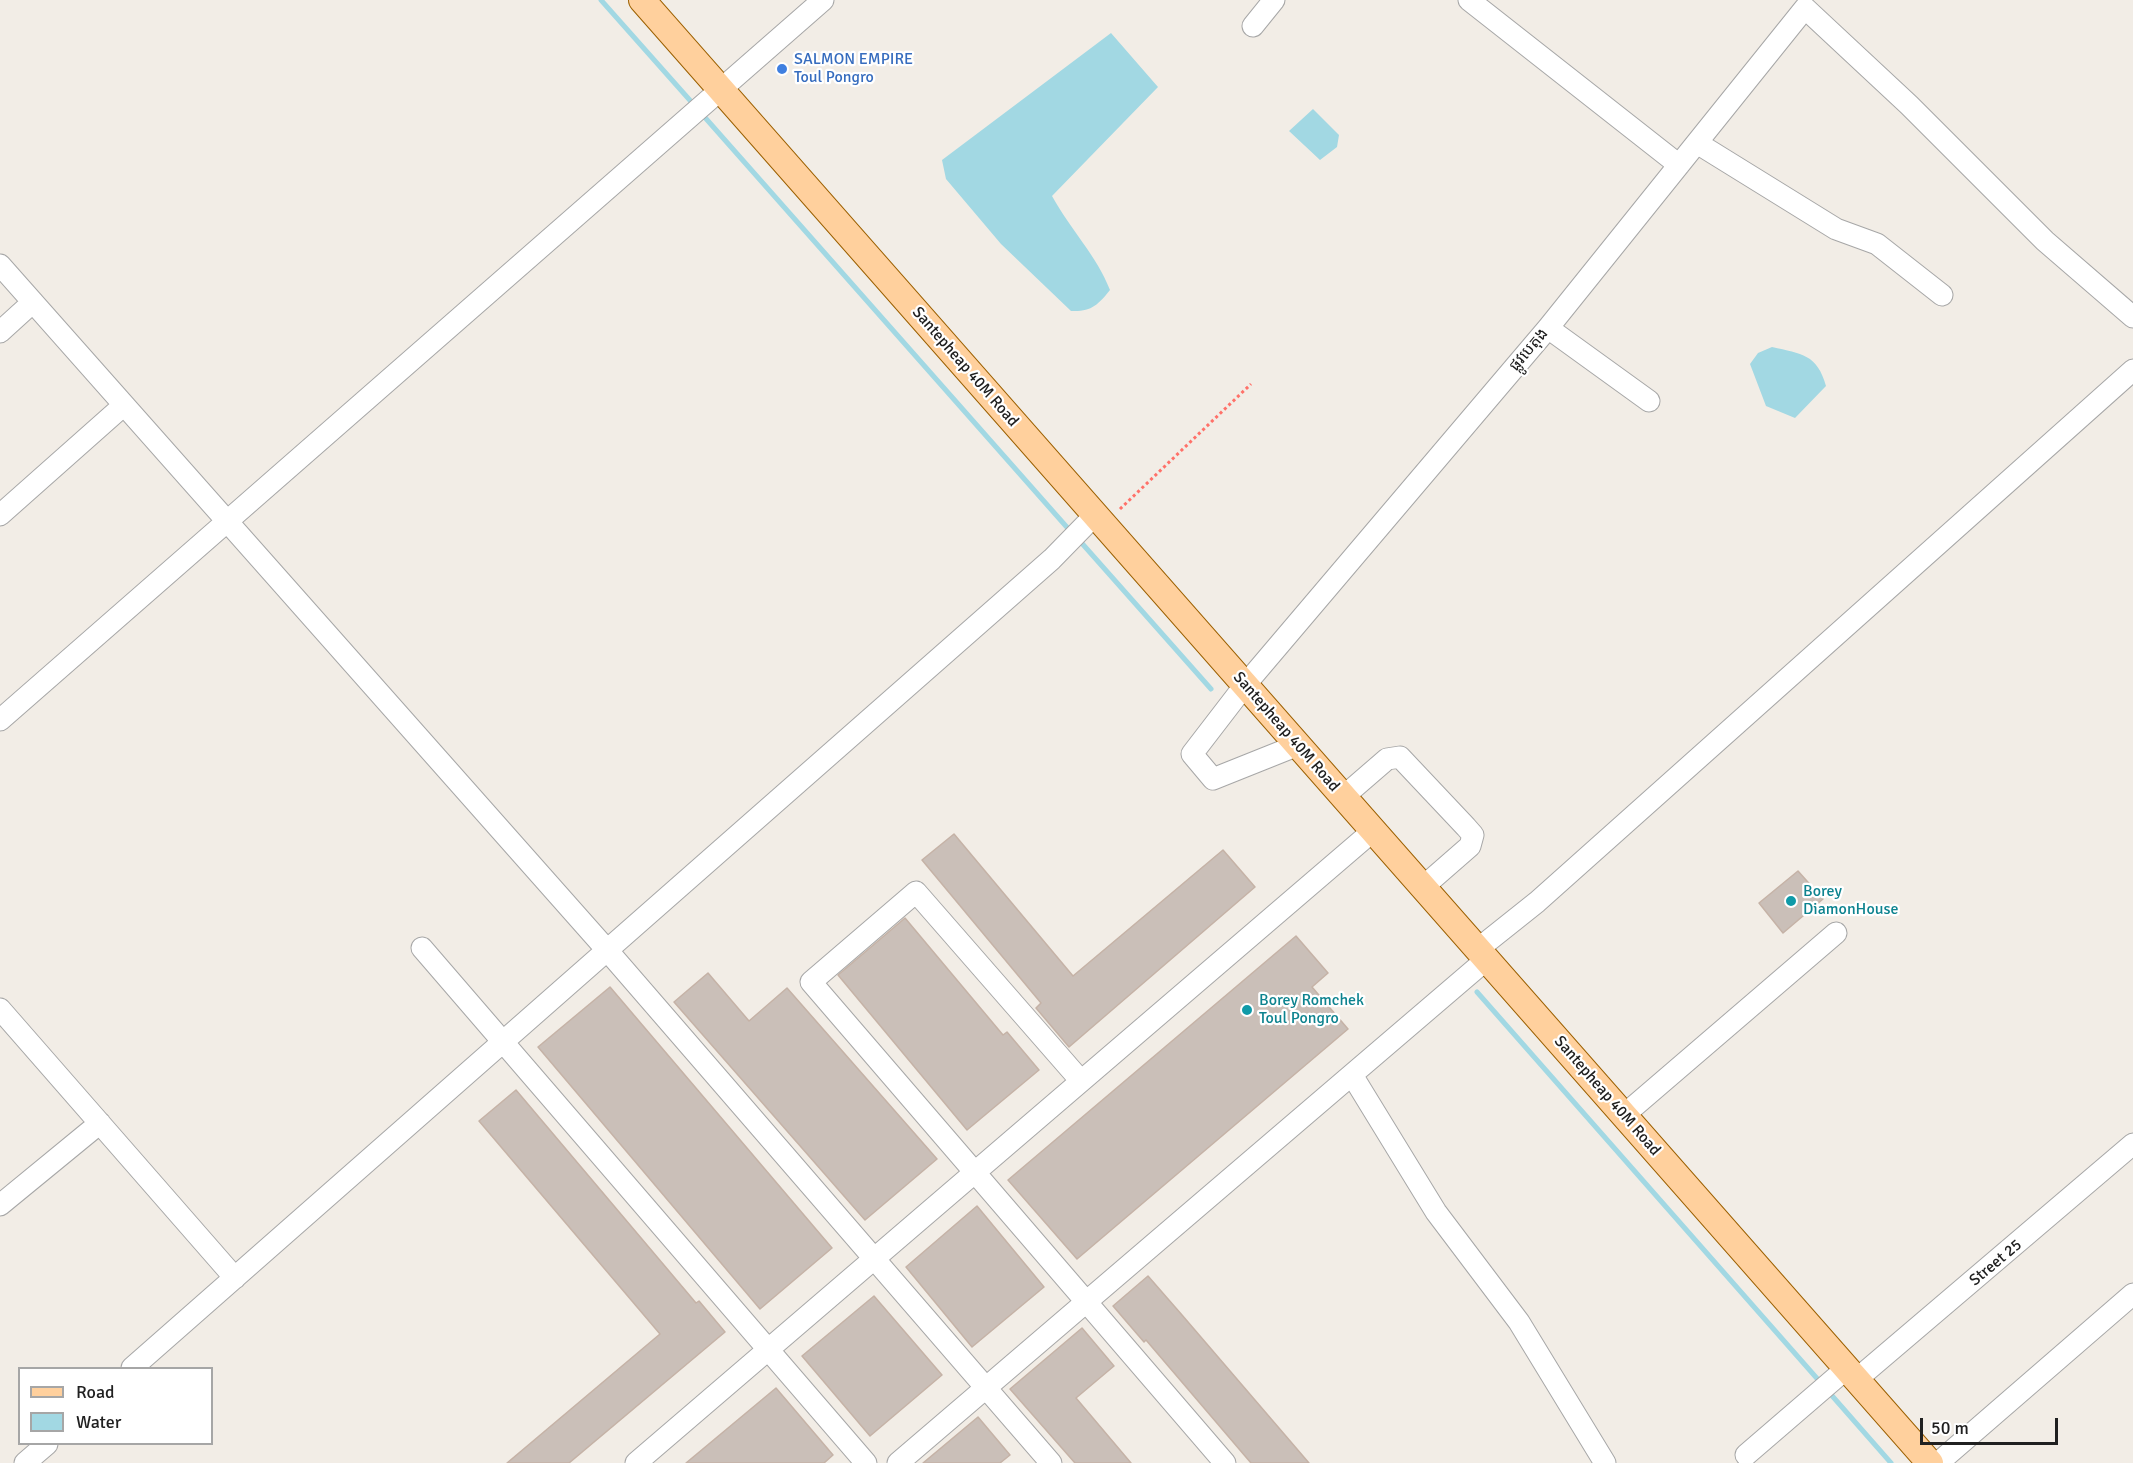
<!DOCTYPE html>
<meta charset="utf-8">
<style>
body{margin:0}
#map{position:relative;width:2133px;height:1463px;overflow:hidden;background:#f2ede6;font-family:Signika,sans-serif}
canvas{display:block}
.legend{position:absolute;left:18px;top:1367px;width:195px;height:78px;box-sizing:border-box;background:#fff;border:2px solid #a6a6a6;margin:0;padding:8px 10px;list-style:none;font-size:18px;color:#202020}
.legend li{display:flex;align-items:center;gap:12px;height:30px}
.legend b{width:30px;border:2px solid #a6a6a6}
.scale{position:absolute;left:1920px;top:1418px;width:138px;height:27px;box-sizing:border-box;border:3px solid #202020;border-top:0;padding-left:8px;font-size:18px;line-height:21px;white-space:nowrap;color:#202020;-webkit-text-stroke:4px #fff;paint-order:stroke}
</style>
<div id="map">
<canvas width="2133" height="1463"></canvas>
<ul class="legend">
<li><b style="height:8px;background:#ffd09d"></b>Road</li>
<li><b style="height:16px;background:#a2d8e3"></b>Water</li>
</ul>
<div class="scale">50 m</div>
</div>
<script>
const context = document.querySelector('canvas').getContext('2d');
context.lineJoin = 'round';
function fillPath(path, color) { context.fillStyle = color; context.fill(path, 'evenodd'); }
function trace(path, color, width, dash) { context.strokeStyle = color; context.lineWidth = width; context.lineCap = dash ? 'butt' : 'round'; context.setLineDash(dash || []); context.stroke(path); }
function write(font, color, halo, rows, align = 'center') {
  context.font = font + ' Signika,"Noto Sans Khmer",sans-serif'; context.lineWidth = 4.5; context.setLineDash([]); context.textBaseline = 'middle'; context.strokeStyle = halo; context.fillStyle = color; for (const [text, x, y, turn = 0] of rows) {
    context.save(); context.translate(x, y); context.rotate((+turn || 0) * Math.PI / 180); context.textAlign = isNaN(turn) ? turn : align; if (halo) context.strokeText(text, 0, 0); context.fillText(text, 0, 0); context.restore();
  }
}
const water = new Path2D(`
 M1111,33L1158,87L1052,196C1070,229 1097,256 1110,290C1098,305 1091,312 1071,311L1001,244L946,179L942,160Z
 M1313,109L1339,135L1337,147L1320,160L1289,131Z
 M1772,347C1802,354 1817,354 1826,386L1795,418L1766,406L1750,364L1758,353Z`);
const stream = new Path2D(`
 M601,0L695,106
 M701,113L1072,533
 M1079,540L1211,689
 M1477,992L1821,1383
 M1827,1390L1891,1463`);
const building = new Path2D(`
 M954,834L1073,976L1223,850L1255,887L1069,1047L1036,1008L1041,1003L922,860Z
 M1798,871L1823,899L1783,933L1759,903Z
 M905,918L1003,1035L1007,1032L1039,1070L967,1130L838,975Z
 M1296,936L1328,973L1312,987L1348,1029L1077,1259L1008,1180Z
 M708,973L749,1021L787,988L937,1159L865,1220L674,1002Z
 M610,987L832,1248L760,1309L538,1047Z
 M516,1090L696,1303L699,1301L725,1332L569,1463H507L660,1334L479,1121Z
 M977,1206L1044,1287L972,1347L906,1267Z
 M1148,1276L1182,1315L1309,1463H1251L1146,1340L1144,1342L1113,1306Z
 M874,1296L942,1375L870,1436L802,1356Z
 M1082,1328L1114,1366L1076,1398L1131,1463H1075L1010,1389Z
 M776,1388L833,1455L824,1463H686Z
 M978,1417L1010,1455L1000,1463H923Z`);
const path = new Path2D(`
 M1120,509L1251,384`);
const minor = new Path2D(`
 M1469,0L1679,165
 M1253,26L1274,0
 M1697,143L1836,229L1877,244L1942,295
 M0,265L607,950L1051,1463
 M1548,328L1649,401
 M0,332L33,302
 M0,515L124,405
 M0,720L823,0
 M1298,745L1213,779L1192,754L1245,685L1548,328L1805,8L1909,105L2045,241L2133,317
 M1343,797L1387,759L1400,757L1466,827L1473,835L1470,846L1423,887
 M422,948L866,1463
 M1478,949L1537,902L2133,370
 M0,1009L235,1278
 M1352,1075L1436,1212L1519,1322L1605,1463
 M1081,1081L916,892L811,982L1225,1463
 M1624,1115L1836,933
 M0,1205L100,1123
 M132,1368L1052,559L1095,515
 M1857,1379L2133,1144
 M1746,1455L1847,1368
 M25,1463L47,1444
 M636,1463L1374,830
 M898,1463L1487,959
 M1938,1463L2133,1294`);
const major = new Path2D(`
 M642,0L1930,1463`);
const markers = [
 [782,69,6,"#3f7fe0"],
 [1791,901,6,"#0f9aa8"],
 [1247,1010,6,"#0f9aa8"]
];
const shopNames = [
 ["SALMON EMPIRE",794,60],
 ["Toul Pongro",794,78]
];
const streetNames = [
 ["ផ្លូវបេតុង",1529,350,-50],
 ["Santepheap 40M Road",965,367,49],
 ["Santepheap 40M Road",1286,732,49],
 ["Santepheap 40M Road",1607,1096,49],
 ["Street 25",1996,1263,-40]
];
const cultureNames = [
 ["Borey",1803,892],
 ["DiamonHouse",1803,910],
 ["Borey Romchek",1259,1001],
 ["Toul Pongro",1259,1019]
];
fillPath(water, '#a2d8e3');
trace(stream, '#a2d8e3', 5);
fillPath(building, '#cabfb8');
trace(building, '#c5b2a6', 1.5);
trace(minor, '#a7a7a7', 23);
trace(major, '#9c6000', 28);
trace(path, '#ff7169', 3, [3, 3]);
trace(minor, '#fff', 21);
trace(major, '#ffd09d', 26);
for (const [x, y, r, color] of markers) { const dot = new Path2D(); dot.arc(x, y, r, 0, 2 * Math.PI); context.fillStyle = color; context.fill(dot); trace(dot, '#fff', 2); }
write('16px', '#366cbe', '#fff', shopNames, 'left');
write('16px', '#202020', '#fff', streetNames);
write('16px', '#0d838f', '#fff', cultureNames, 'left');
</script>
